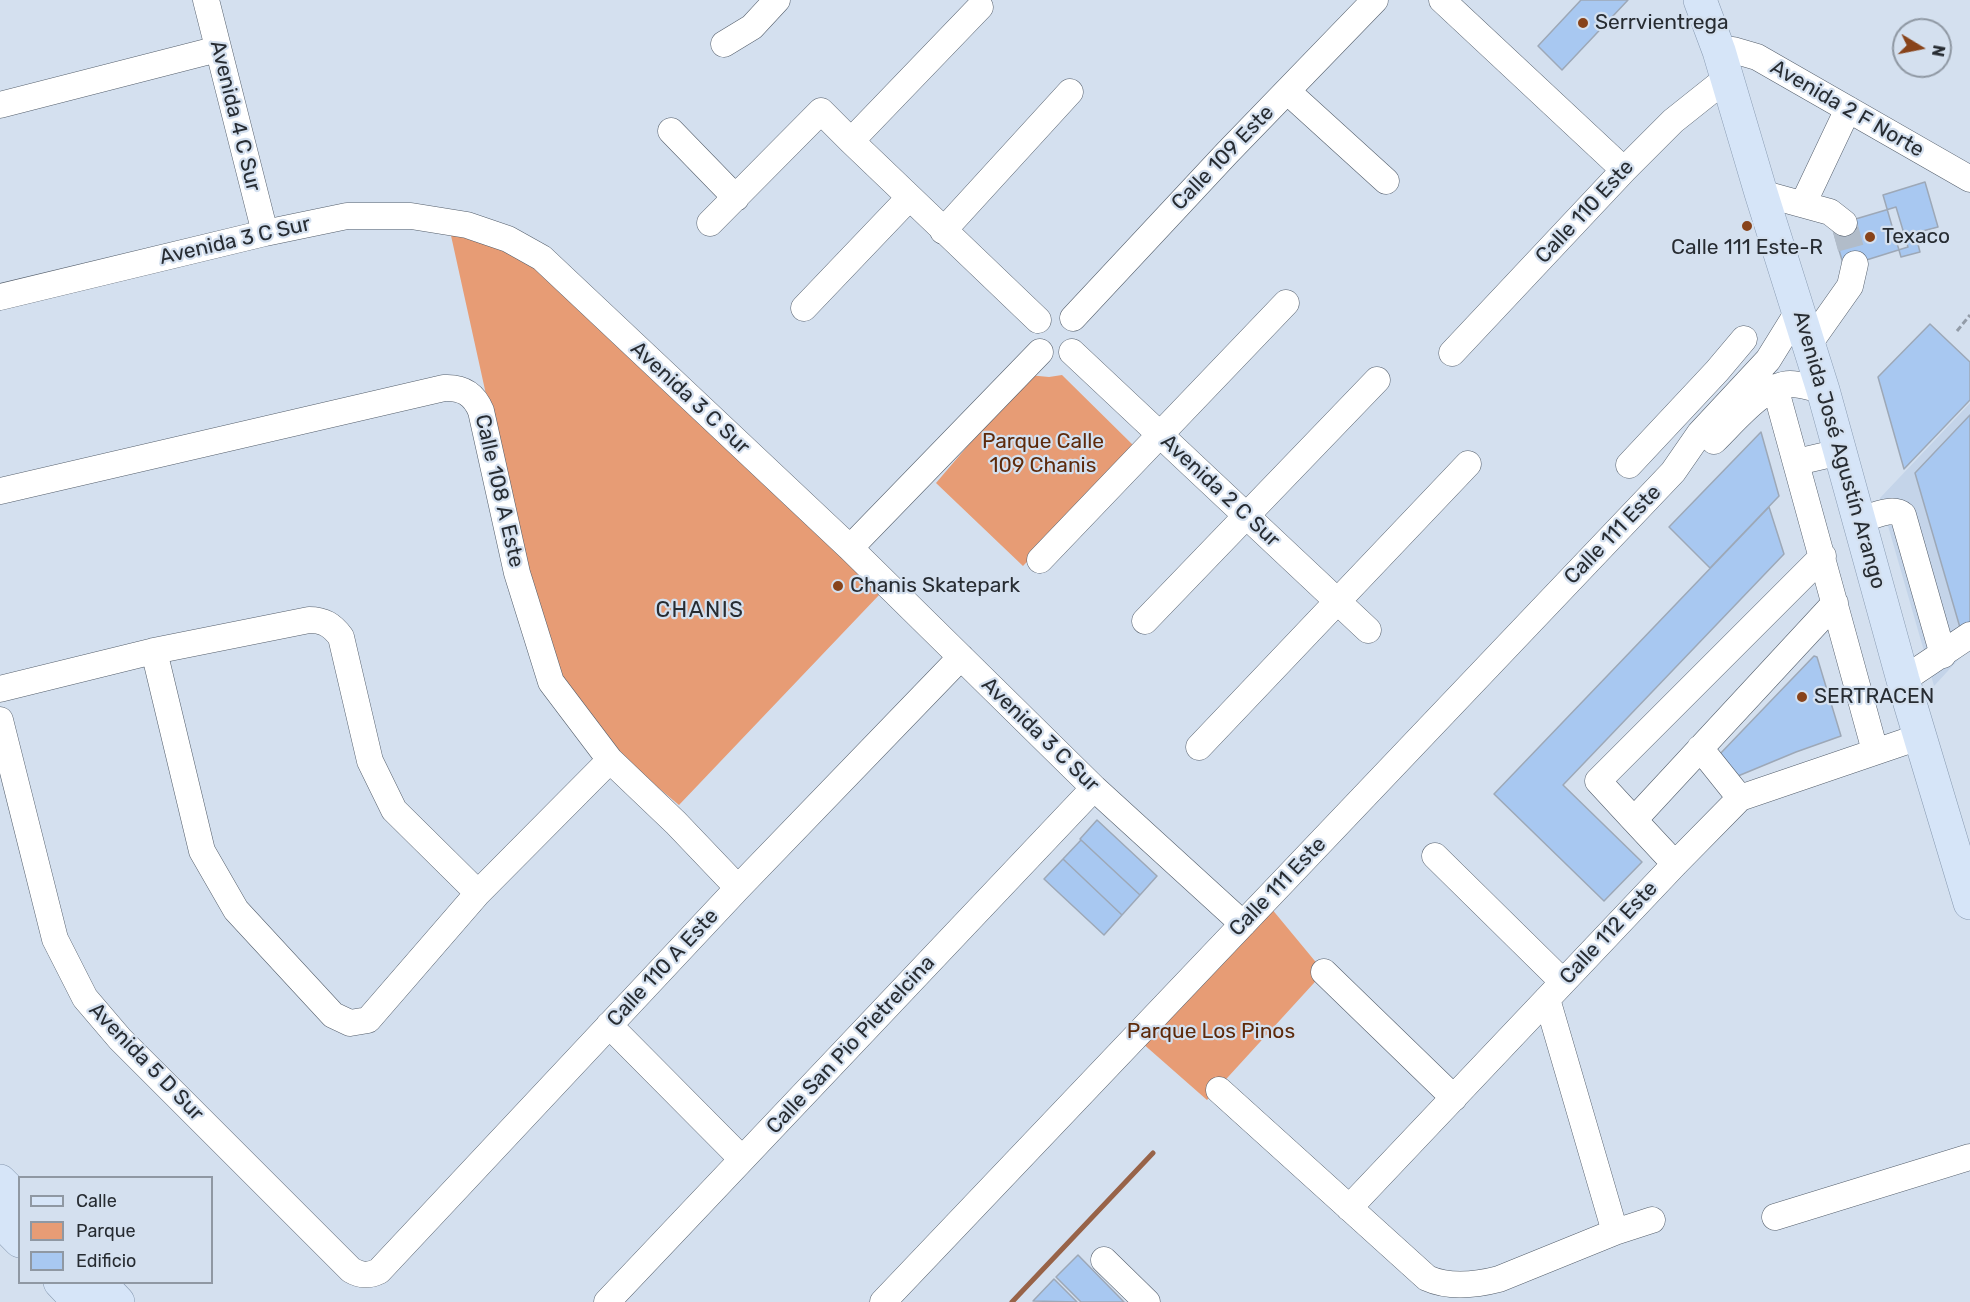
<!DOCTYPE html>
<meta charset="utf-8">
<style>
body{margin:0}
#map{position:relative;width:1970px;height:1302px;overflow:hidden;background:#d4e0ef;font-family:Rubik,sans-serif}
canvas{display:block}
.legend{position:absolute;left:18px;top:1176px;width:195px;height:108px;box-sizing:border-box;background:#d4e0ef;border:2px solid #8f98a3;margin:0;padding:8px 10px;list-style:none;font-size:18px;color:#272c32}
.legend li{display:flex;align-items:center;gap:12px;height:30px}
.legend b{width:30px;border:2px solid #8f98a3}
.north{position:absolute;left:1892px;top:18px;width:60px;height:60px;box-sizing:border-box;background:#d4e0ef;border:2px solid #8f98a3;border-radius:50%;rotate:100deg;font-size:16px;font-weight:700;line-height:24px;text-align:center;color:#272c32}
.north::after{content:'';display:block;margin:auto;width:21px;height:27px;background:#88431a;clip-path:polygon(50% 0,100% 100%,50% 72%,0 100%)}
</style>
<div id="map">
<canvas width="1970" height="1302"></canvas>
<ul class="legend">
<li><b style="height:8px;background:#d6e5f8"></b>Calle</li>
<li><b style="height:16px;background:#e79c75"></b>Parque</li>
<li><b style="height:16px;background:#a8c8f1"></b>Edificio</li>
</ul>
<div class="north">N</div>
</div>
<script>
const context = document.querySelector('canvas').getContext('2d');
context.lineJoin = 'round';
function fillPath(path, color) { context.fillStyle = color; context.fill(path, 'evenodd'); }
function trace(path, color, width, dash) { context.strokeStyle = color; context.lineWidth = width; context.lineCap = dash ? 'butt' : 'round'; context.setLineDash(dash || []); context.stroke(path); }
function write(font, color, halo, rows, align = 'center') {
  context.font = font + ' Rubik,sans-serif'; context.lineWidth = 4.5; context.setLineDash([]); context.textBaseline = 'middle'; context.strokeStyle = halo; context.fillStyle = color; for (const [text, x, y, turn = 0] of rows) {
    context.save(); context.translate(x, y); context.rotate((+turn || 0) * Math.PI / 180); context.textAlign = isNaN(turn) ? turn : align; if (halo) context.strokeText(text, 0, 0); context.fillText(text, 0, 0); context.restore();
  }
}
const built = new Path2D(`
 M1970,403V647L1934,686L1880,498Z`);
const green = new Path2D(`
 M450,231L537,263L880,594L679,805L613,750L559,680L522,558Z
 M1028,375L1049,377L1062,375L1136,448L1023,566L936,483Z
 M1271,908L1324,972L1207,1100L1141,1042Z`);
const stream = new Path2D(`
 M1012,1302L1153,1153`);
const building = new Path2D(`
 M1581,0H1628L1562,70L1538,46Z
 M1925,182L1938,227L1915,233L1920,252L1901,257L1883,195Z
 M1896,207L1908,247L1844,267L1832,226Z
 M1930,324L1970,362V400L1904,469L1878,377Z
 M1970,415V623L1961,631L1915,473Z
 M1761,432L1779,496L1710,568L1669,527Z
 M1769,507L1784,554L1563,785L1642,862L1604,901L1494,794Z
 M1814,656L1817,657L1841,736L1796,752L1738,776L1718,756Z
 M1097,820L1157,876L1140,895L1080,839Z
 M1081,840L1140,895L1122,915L1063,859Z
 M1063,859L1122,915L1104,935L1044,879Z
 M1078,1255L1124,1302H1081L1056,1277Z
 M1054,1279L1077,1302L1033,1301Z`);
const minorTunnel = new Path2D(`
 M1844,223L1855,264`);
const path = new Path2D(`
 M1957,331L1970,315`);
const minor = new Path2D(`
 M206,0L265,233
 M1442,0L1624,170
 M724,44L752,27L777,0
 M1719,51L1733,50L1757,57L1970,179
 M1287,91L1386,181
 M0,105L218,49
 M671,131L736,198
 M851,141L980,7
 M1761,193L1830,212L1844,223
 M1803,204L1848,109
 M710,223L821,111L851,141L1038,320
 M943,231L1070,92
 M0,297L265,233L347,216H411L467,225L508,239L542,258L850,548L1094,788L1243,924
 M804,308L909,198
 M1073,318L1227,153L1375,0
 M1809,344L1850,286L1855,264
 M1072,352L1368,630
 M1452,353L1624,170L1673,121L1727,78
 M1775,387L1875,751
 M1714,441C1732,424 1764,384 1790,384C1801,384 1812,388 1823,390
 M1797,462L1840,452
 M1629,465L1717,371L1744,339
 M0,491L444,388C462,387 474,394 481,411L517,573L551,682L610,760L676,823L738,888
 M1860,520C1871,517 1893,506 1903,515L1943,655
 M850,548L1040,352
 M1823,556L1598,781L1634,820L1835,603
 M1040,560L1286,303
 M1145,621L1377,380
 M154,651L202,851L236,910L333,1015L350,1023L368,1020L478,893L610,760
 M1903,680L1970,635
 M0,689L154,651L309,620C324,620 332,625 341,637L370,761L394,810L478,893
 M0,720L55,939L85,998L120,1039L351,1270C361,1276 369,1276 379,1271L738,888L961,657
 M1199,747L1468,464
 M1700,748L1740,798
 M1634,820L1675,864
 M1435,856L1563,982
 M1324,972L1454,1098
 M1547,999L1615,1232
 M609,1025L742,1159
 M1219,1090L1427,1278C1449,1288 1476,1285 1499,1279L1615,1232L1652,1220
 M1349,1208L1675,864L1740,798L1919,737
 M1775,1217L1970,1157
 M1104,1260L1147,1302
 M607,1302L1094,788
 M883,1302L1673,472L1700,433L1768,360L1799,310`);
const major = new Path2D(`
 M1700,0L1719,51L1761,193L1823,390L1903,680L1970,903
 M0,1181L20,1201
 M0,1221L20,1241
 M60,1282L79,1302
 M99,1282L118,1302`);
const markers = [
 [1583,23,6,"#88431a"],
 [1747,226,6,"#88431a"],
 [1870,237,6,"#88431a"],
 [838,586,6,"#88431a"],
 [1802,697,6,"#88431a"]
];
const poiNames = [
 ["Serrvientrega",1595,23],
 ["Texaco",1882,237],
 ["Calle 111 Este-R",1747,248,"center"],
 ["Chanis Skatepark",850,586],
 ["SERTRACEN",1814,697]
];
const streetNames = [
 ["Avenida 2 F Norte",1847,109,30],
 ["Avenida 4 C Sur",235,116,76],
 ["Calle 109 Este",1223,158,-46],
 ["Calle 110 Este",1585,212,-47],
 ["Avenida 3 C Sur",235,241,-13],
 ["Avenida 3 C Sur",690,398,43],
 ["Avenida José Agustín Arango",1839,450,74],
 ["Calle 108 A Este",499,491,77],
 ["Avenida 2 C Sur",1220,491,43],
 ["Calle 111 Este",1613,535,-46],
 ["Avenida 3 C Sur",1040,735,44],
 ["Calle 111 Este",1278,887,-46],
 ["Calle 112 Este",1609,933,-47],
 ["Calle 110 A Este",663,968,-47],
 ["Calle San Pio Pietrelcina",851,1045,-47],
 ["Avenida 5 D Sur",146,1062,46]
];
const parkNames = [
 ["Parque Calle",1043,442],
 ["109 Chanis",1043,466],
 ["Parque Los Pinos",1211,1032]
];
const neighbourhoodNames = [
 ["CHANIS",700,611]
];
fillPath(built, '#c4d4e9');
fillPath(green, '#e79c75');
trace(stream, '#986348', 5);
fillPath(building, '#a8c8f1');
trace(building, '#9da8b7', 1.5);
trace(minorTunnel, '#b1bcc9', 26, [26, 13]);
trace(minor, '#545e6b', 27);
trace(major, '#8799b0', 34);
trace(path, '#939ca8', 3, [6, 3]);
trace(minor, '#fff', 26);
trace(major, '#d6e5f8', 33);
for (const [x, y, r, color] of markers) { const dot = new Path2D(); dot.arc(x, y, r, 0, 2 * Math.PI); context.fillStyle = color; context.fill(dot); trace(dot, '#d4e0ef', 2); }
write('21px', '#272c32', '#d4e0ef', poiNames, 'left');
write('21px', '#272c32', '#d4e0ef', streetNames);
write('21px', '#5d2a0b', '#d4e0ef', parkNames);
context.letterSpacing = '1.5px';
write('22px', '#272c32', '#d4e0ef', neighbourhoodNames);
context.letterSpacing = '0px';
</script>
